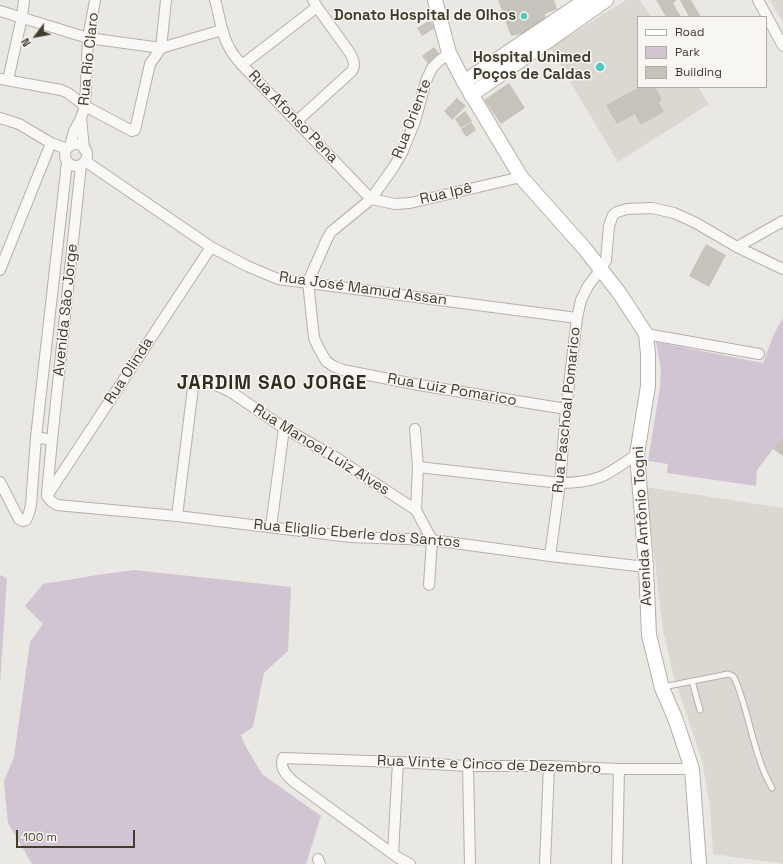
<!DOCTYPE html>
<meta charset="utf-8">
<style>
body{margin:0}
#map{position:relative;width:783px;height:864px;overflow:hidden;background:#eae8e3;font-family:"Space Grotesk",sans-serif}
canvas{display:block}
.legend{position:absolute;left:637px;top:16px;width:130px;height:72px;box-sizing:border-box;background:#f8f6f3;border:1px solid #afaca3;margin:0;padding:5px 7px;list-style:none;font-size:12px;color:#423c2c}
.legend li{display:flex;align-items:center;gap:8px;height:20px}
.legend b{width:20px;border:1px solid #afaca3}
.north{position:absolute;left:16px;top:16px;width:40px;height:40px;-webkit-text-stroke:3px #f8f6f3;paint-order:stroke;rotate:238deg;font-size:11px;font-weight:700;line-height:16px;text-align:center;color:#423c2c}
.north::after{content:'';display:block;margin:auto;width:14px;height:18px;background:#423c2c;clip-path:polygon(50% 0,100% 100%,50% 72%,0 100%)}
.scale{position:absolute;left:16px;top:830px;width:119px;height:18px;box-sizing:border-box;border:2px solid #423c2c;border-top:0;padding-left:5px;font-size:12px;line-height:14px;white-space:nowrap;color:#423c2c;-webkit-text-stroke:3px #f8f6f3;paint-order:stroke}
</style>
<div id="map">
<canvas width="783" height="864"></canvas>
<ul class="legend">
<li><b style="height:5px;background:#fff"></b>Road</li>
<li><b style="height:11px;background:#d1c5d4"></b>Park</li>
<li><b style="height:11px;background:#c7c3bb"></b>Building</li>
</ul>
<div class="north">N</div>
<div class="scale">100 m</div>
</div>
<script>
const context = document.querySelector('canvas').getContext('2d');
context.lineJoin = 'round';
function fillPath(path, color) { context.fillStyle = color; context.fill(path, 'evenodd'); }
function trace(path, color, width, dash) { context.strokeStyle = color; context.lineWidth = width; context.lineCap = dash ? 'butt' : 'round'; context.setLineDash(dash || []); context.stroke(path); }
function write(font, color, halo, rows, align = 'center') {
  context.font = font + ' "Space Grotesk",sans-serif'; context.lineWidth = 3; context.setLineDash([]); context.textBaseline = 'middle'; context.strokeStyle = halo; context.fillStyle = color; for (const [text, x, y, turn = 0] of rows) {
    context.save(); context.translate(x, y); context.rotate((+turn || 0) * Math.PI / 180); context.textAlign = isNaN(turn) ? turn : align; if (halo) context.strokeText(text, 0, 0); context.fillText(text, 0, 0); context.restore();
  }
}
const built = new Path2D(`
 M626,0H640L651,17H638V87H698L709,104L618,162L550,48Z
 M770,0H783V23L775,9Z
 M646,487L783,508V864L713,854L710,806L702,760L673,674L663,630Z`);
const green = new Path2D(`
 M783,318V436L757,470L756,486L667,473L668,464L648,461L660,387L661,370L656,342L763,363L774,334Z
 M134,570L291,587L288,651L264,673L253,727L241,735L245,745L262,774L321,816L306,864H32L8,823L4,781L14,757L30,642L43,624L25,606L43,584L97,575Z
 M0,575L7,578L0,684Z`);
const building = new Path2D(`
 M498,0H554L557,9L545,14L546,19L533,31L511,36Z
 M656,0H677L673,3L681,17H666Z
 M680,0H691L701,17H689Z
 M430,20L435,28L422,36L417,28Z
 M434,47L441,56L429,65L422,56Z
 M509,83L525,108L501,124L484,100Z
 M639,87H655L662,100L659,102L664,112L641,125L635,114L617,124L606,105Z
 M457,98L466,106L452,120L444,111Z
 M465,111L472,121L461,128L455,119Z
 M471,122L476,130L466,137L461,129Z
 M706,244L726,255L709,287L689,276Z
 M783,436V456L773,449Z`);
const lane = new Path2D(`
 M692,681L700,710
 M663,687L728,674L733,676C738,684 740,693 743,702C752,731 757,762 772,788`);
const street = new Path2D(`
 M215,0C220,16 221,35 230,49C233,55 238,60 242,65L371,199L395,204L410,203L521,177
 M758,0L783,46
 M0,11L88,38L161,48L222,30
 M449,53L439,61L432,68L426,81L415,121L402,153L393,168L371,199L331,232L327,239L308,282L314,338L318,347L326,361L333,366L343,370L419,385L566,409
 M242,65L317,7L313,0
 M0,79L61,90L68,93L85,106L132,131L135,130L150,64L161,48L166,0
 M8,80L22,17L24,0
 M0,118L19,124L51,143L67,149
 M81,118L85,106L88,38L95,0
 M297,121L352,71C356,65 353,59 350,53L317,7
 M65 155a11 11 0 1 1 22 0a11 11 0 1 1-22 0Z
 M70,146L74,131L81,118L84,149
 M85,161L211,247L247,266L278,279L577,318
 M737,247L783,221
 M0,270L51,143
 M646,334L759,354
 M415,429L418,467L416,510L432,540L429,585
 M36,437L52,440L81,165
 M418,467L560,483C598,483 607,475 637,454
 M0,482L19,519L23,521L26,520L29,513L31,505L36,437L67,162
 M47,494L52,440
 M47,496L51,501L57,505L177,516L351,537L432,540L550,556L646,567
 M47,496L211,247
 M177,516L193,388L198,382L205,380L231,392L284,428L335,457L416,510
 M271,527L284,428
 M550,556L560,483L566,409L577,318L581,300L588,286L601,269L606,260L609,226L613,215L617,212L627,209L652,208L674,213L696,223L737,247L783,269
 M468,766L470,864
 M393,854L398,762
 M318,859L320,864
 M410,864L397,857L294,782C287,776 279,768 283,758L398,762L468,766H549L619,769H692
 M545,864L549,766
 M617,864L619,769`);
const secondary = new Path2D(`
 M435,0L449,53L464,82L521,177L585,249L620,294L646,334L648,354V386L637,454L646,567L649,635L662,688L675,718L692,769L699,864
 M464,82L586,0
 M471,95L606,0`);
const markers = [
 [524,16,4,"#51c6bf"],
 [600,67,5,"#51c6bf"]
];
const poiNames = [
 ["Donato Hospital de Olhos",516,16],
 ["Hospital Unimed",591,58],
 ["Poços de Caldas",591,75]
];
const streetNames = [
 ["Rua Rio Claro",89,59,-84],
 ["Rua Afonso Pena",293,117,46],
 ["Rua Oriente",412,119,-69],
 ["Rua Ipê",446,194,-13],
 ["Rua José Mamud Assan",363,289,8],
 ["Avenida São Jorge",66,310,-84],
 ["Rua Olinda",129,371,-57],
 ["Rua Luiz Pomarico",452,390,10],
 ["Rua Paschoal Pomarico",567,410,-84],
 ["Rua Manoel Luiz Alves",321,450,32],
 ["Avenida Antônio Togni",643,526,-93],
 ["Rua Eliglio Eberle dos Santos",357,534,5],
 ["Rua Vinte e Cinco de Dezembro",489,765,2]
];
const districtNames = [
 ["JARDIM SAO JORGE",272,384]
];
fillPath(built, '#dcd8d1');
fillPath(green, '#d1c5d4');
fillPath(building, '#c7c3bb');
trace(lane, '#b4b1a8', 7);
trace(street, '#b4b1a8', 12);
trace(secondary, '#b4b1a8', 16);
trace(lane, '#f9f8f6', 5);
trace(street, '#f9f8f6', 10);
trace(secondary, '#fff', 14);
for (const [x, y, r, color] of markers) { const dot = new Path2D(); dot.arc(x, y, r, 0, 2 * Math.PI); context.fillStyle = color; context.fill(dot); trace(dot, '#f8f6f3', 1.5); }
write('bold 15px', '#423c2c', '#f8f6f3', poiNames, 'right');
write('15px', '#423c2c', '#f8f6f3', streetNames);
context.letterSpacing = '1px';
write('bold 19px', '#332d1e', '#f8f6f3', districtNames);
context.letterSpacing = '0px';
</script>
